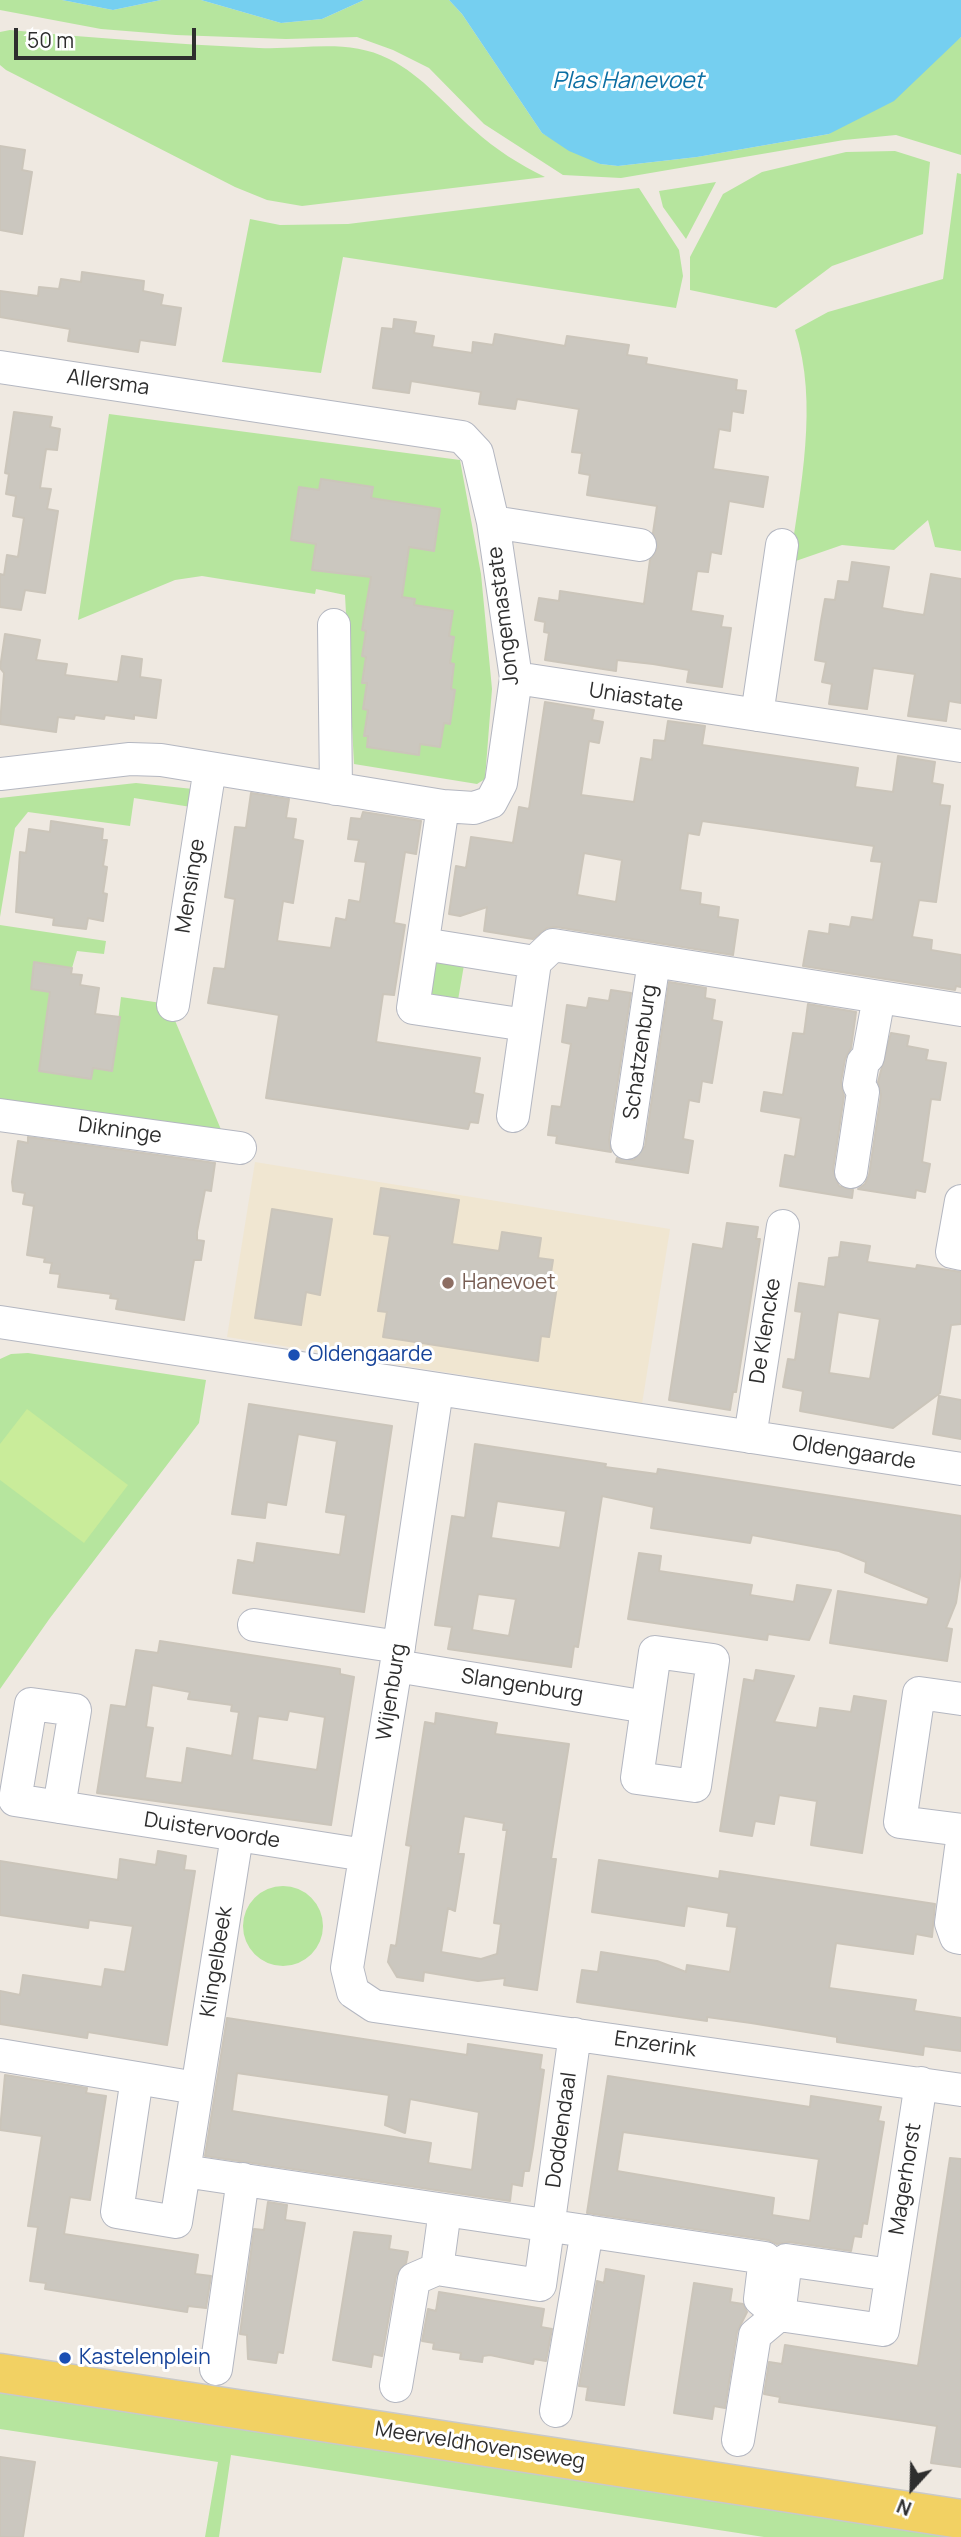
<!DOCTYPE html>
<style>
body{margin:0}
#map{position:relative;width:961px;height:2537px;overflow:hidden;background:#efe9e1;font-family:Manrope,sans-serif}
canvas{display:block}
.north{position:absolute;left:877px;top:2453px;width:70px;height:70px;-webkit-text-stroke:5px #fff;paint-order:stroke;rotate:202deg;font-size:19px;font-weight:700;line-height:28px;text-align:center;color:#2e2e2e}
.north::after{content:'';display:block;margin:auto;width:24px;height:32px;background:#2e2e2e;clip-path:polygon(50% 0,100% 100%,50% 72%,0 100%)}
.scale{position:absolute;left:14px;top:28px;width:182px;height:32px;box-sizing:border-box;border:4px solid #2e2e2e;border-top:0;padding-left:9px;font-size:21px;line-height:24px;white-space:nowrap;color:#2e2e2e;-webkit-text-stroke:5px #fff;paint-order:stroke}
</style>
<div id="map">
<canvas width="961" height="2537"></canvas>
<div class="north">N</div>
<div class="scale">50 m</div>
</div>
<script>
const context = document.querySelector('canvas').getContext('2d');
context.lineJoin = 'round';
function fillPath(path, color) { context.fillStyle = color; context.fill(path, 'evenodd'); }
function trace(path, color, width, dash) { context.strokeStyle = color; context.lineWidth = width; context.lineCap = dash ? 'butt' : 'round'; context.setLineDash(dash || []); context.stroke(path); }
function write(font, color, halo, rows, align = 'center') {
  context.font = font + ' Manrope,sans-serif'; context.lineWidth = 6; context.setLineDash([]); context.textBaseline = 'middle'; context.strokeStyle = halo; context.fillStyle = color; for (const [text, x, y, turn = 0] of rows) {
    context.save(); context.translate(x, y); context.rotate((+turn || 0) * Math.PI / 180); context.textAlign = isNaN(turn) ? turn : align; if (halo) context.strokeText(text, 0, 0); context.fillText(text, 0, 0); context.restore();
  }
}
const education = new Path2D(`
 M255,1162L670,1229L642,1404L227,1337Z`);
const green = new Path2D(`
 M0,0H62L113,10L161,0H201L281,23L322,19L364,0H449L462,14L542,133L600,164L618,166L697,157L829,134L961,37V155L896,135L844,140L621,178L563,175L484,124L429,68L393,50L357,37L286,39L176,35L101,29L0,10Z
 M10,30C93,38 176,44 259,48C304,50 347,38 389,59C423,76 446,106 474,130C495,149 520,165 545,177L302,206L267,200L235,187L6,70L0,65V32Z
 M895,151L930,162L923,234L832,266L776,308L690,290V257L723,194L762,172L846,152Z
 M957,173L961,174V551L935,547L928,520L894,550L842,545L790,563C800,488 819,403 795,330L828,312L943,279Z
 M716,182L686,239L663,207L659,191Z
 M639,188L679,250L683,276L676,308L343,257L321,373L222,362L250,219L280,225L348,224Z
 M109,414L460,460L481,574L492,689L485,779L477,784L354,764L345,595L316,589L315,594L202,576L175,580L78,620Z
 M136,783L193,789L191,807L134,798L130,826L28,812L15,828L0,917V798Z
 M0,925L106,941L104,954L77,951L72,968L34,962L31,989L50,992L39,1071L91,1079L93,1068L112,1071L121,997L168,1004L225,1139L0,1105Z
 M430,960L464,965L458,1000L425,995Z
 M28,1353L206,1380L199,1423L50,1618L0,1689V1359L11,1354Z
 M243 1926a40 40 0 1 1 80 0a40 40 0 1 1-80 0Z
 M0,2388L961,2537H764L231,2455L219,2537H205L218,2462L0,2429Z`);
const pitch = new Path2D(`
 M27,1409L128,1485L84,1543L0,1480V1444Z`);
const water = new Path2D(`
 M62,0H161L113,10Z
 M201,0H364L322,19L281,23Z
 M449,0H961V37L894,101L829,134L697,157L618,166L600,164L569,151L542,133L462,14Z`);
const building = new Path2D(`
 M0,146L25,150L22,170L32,172L22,234L0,230Z
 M82,272L144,281L143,291L163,295L161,305L181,308L175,345L140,340L138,352L68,341L70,329L0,317V291L38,296L39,287L59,289L61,279L81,282Z
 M394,319L416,322L414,333L434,336L432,347L472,353L473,342L493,345L495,334L565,346L567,336L629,345L627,355L647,358L646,364L737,380L736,390L746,391L743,413L732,411L730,431L719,429L713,469L768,477L763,507L729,501L721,554L711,552L708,572L697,571L691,611L723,616L721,627L731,628L722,687L687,682L689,670L653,664L617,660L616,671L545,660L549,633L544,632L545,622L535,620L539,598L559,601L560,591L644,604L650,560L658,547L653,533L657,506L587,495L590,475L579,473L582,453L572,452L579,409L517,399L515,409L479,404L481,392L411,381L409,393L373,388L382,328L393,329Z
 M14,412L52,417L50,427L60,429L57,450L46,449L40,488L51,489L47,509L58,511L45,593L25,590L21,610L0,607V574L4,575L7,555L18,557L24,518L13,516L16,496L6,494L9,474L5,473Z
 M321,479L373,487L371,498L440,509L434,551L409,547L402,597L415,599L414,605L453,611L449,636L454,637L450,663L454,664L451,689L455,690L450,724L444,723L440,747L420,744L419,755L367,747L368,736H364L368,710L363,709L367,683H362L366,657L362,656L366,631L362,630L371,577L312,570L316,544L291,540L299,487L319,490Z
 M852,562L889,567L882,608L904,612L924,615L931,574L961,579V703L949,701L946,721L908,716L915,674L873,668L867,709L829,704L832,684L822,682L826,662L815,660L821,621L825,599L835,600L838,581L849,582Z
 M5,634L40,640L36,660L67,664L65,675L118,682L122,656L142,659L140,677L161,680L156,718L134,715V719L105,715L104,719L75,715L74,719L58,717L56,732L0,724L4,673L0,668Z
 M545,702L594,710L592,720L603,722L599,743L589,741L581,795L634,802L641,758L652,760L654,740L665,741L668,721L705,726L702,745L858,768L855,787L893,792L898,756L935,762L932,783L943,785L940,805L950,806L936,902L919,900L912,937L932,940L931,950L961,955V987L956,986L955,990L803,966L809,931L829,934L830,924L850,927L852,917L873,920L882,862L871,861L874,846L753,828L702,821L699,835L688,833L680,890L701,893L700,904L719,907L718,917L738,920L733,955L556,927L547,928L533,939L484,931L487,907L460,916L449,914L456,866L466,868L471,837L513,843L519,807L529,809ZM584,853L622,860L616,902L577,895Z
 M251,793L289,799L286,818L296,819L293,839L303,841L293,903L283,901L277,941L331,948L336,918L346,920L349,900L360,902L366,862L355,861L359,840L348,839L351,818L361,819L363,812L421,821L416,854L405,852L394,923L405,925L394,995L383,994L376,1042L480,1058L474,1093L483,1095L478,1123L470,1122L468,1129L266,1098L279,1015L208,1003L214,968L225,969L235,899L225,897L228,877L235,827L246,828Z
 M51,821L103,829L102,840H107L103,866L107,867L103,893L107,894L103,921L88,918L86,929L53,925L54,918L16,912L20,852L26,853L29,829L50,832Z
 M34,962L72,968L71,974L82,975L80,985L99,988L95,1014L120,1017L112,1071L93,1068L91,1079L39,1071L50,992L31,989Z
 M669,982L706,988L705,998L715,1000L712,1020L722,1022L712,1083L702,1081L699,1102L689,1100L683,1139L693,1141L688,1173L616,1162L617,1158L634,1160L645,1146Z
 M611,990L631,993L609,1140L611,1152L556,1143L557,1136L548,1135L552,1106L561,1107L571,1044L562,1042L567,1005L587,1008L589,998L609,1001Z
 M808,1004L856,1012L851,1048L845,1059L841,1082L844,1096L833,1170L839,1186L853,1190L852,1198L780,1186L785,1155L795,1157L801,1118L761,1111L764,1092L783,1095L793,1033L804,1034Z
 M891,1033L909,1036L907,1046L928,1050L926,1060L946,1063L940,1100L931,1099L922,1162L930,1164L925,1192L916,1190L915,1198L858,1189L865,1184L869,1175L881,1095L878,1082Z
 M28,1137L215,1163L211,1191L205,1190L197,1232V1240L204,1241L201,1260H194L184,1320L116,1309L118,1299L110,1298L111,1294L58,1287L60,1274L50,1273L52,1263L44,1262L45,1258L27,1255L34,1206L23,1204L25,1193L13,1191L12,1182L18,1141L28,1143Z
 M381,1188L459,1200L452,1244L499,1251L502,1232L541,1238L538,1258L553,1260L549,1285L557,1286L549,1337L541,1336L538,1361L383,1337L387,1312L378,1311L390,1236L374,1234Z
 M272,1209L332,1219L320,1295L306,1292L301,1325L255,1318Z
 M727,1223L758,1227L756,1239H760L736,1392H733L730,1410L669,1400L693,1244L723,1249Z
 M841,1242L870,1246L867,1262L916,1269L917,1265L961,1272V1324L951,1325L940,1393L893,1428L800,1411L803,1391L783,1387L788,1359L795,1360L802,1312L795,1311L799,1283L825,1287L829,1258L839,1257ZM838,1312L880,1319L870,1379L829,1373Z
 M939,1396L961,1400V1439L933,1434Z
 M249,1404L392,1426L364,1612L233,1593L238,1560L254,1563L257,1543L340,1555L346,1515L326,1512L337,1441L298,1434L286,1505L267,1502L265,1518L232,1514Z
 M475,1444L606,1464L605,1467L657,1474L658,1469L961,1516V1570L956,1603L946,1628L952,1629L947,1661L830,1643L838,1591L927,1605L929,1598L865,1572L866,1562L839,1551L752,1535L750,1543L651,1528L654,1507L602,1496L578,1647L574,1646L571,1667L448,1649L452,1627L435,1625L452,1516L465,1518ZM497,1501L566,1511L560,1548L491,1538ZM478,1594L516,1599L509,1636L472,1630Z
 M639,1553L661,1556L659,1571L752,1585L750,1595L794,1602L797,1585L831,1590L809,1640L768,1634L767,1640L628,1619Z
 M160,1641L328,1667L340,1669V1674L354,1677L331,1825L97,1793L111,1705L126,1707L136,1650L158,1653ZM152,1685L190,1692L188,1699L232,1705L231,1711L239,1712L232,1756L187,1748L182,1783L145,1778L153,1728L146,1727ZM289,1711L325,1717L317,1770L252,1760L258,1716L287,1720Z
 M756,1670L794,1676L774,1722L817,1728L820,1708L851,1712L854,1696L886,1701L862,1853L811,1845L817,1801L779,1795L774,1824L755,1821L752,1836L720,1831L744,1679L754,1681Z
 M436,1713L497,1723L495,1734L569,1744L551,1859H556L537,1990L504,1985L505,1978L478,1981L424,1972L423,1981L397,1977L388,1962L391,1945L396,1946L411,1846L406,1845L425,1722L435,1724ZM464,1816L504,1823L503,1830H507L494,1923L501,1924L497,1954L481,1959L441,1952L448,1908L455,1911L464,1854H458Z
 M158,1851L186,1856L184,1870L195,1871L167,2045L88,2032L87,2038L0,2024V1991L20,1995L23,1975L102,1987L105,1969L125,1972L133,1926L89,1920L88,1928L0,1915V1861L118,1880L120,1859L156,1865Z
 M599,1860L719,1879L720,1871L935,1904L932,1937L916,1934L913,1954L836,1943L829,1988L916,2000L914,2011L961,2018V2051L924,2046L923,2055L837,2042V2037L751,2023L707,2017V2021L577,2002L582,1970L598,1972L601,1952L657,1961L686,1972L687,1965L730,1972L737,1927L727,1926L729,1913L687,1906L684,1926L592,1912Z
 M227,2018L467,2055L468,2044L542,2055L540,2069L544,2070L533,2148L529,2171H524L522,2186L512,2184L510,2201L205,2156ZM237,2073L389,2095L385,2125L405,2133L410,2099L479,2112L472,2170L428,2163L431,2143L425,2142L232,2111Z
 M5,2075L87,2088L86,2093L106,2096L90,2200L70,2197L64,2234L198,2255L195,2274L211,2276L206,2308L188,2306L187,2312L45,2289L46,2283L30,2281L38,2227L28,2226L42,2136L0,2130Z
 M608,2076L810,2107L811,2096L881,2107L878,2121L884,2122L867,2224L863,2223L861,2237L854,2236L851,2251L789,2242L777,2244L768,2240L587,2213ZM623,2132L819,2159L810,2221L772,2215L774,2198L617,2171Z
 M950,2158L961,2159V2467L931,2463L937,2426L779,2402L780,2397L764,2394L769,2362L782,2364L785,2345L918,2366Z
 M268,2202L287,2205L285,2220L305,2223L283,2353L278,2352L276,2363L248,2359L247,2335L240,2334L254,2229L264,2230Z
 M354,2232L391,2236L389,2249L408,2252L406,2263L396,2276L382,2356L373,2354L371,2367L333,2360Z
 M606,2269L644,2276L624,2405L586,2400L588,2387L579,2386L597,2281L604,2283Z
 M694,2283L732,2289L730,2302L743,2304L747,2312L737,2332L725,2408L714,2406L712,2419L674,2413Z
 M439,2292L544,2309L541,2327L552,2329L546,2361L534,2359L533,2364L490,2355L483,2356L482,2362L460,2359L461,2353L433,2349L434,2343L422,2341L428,2309L436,2311Z
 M0,2457L35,2462L23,2537H0Z`);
const minor = new Path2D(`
 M0,367L462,437L477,453L493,522L516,678L501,783L491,802L474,808L443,806L161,760L130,759L0,774
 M493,522L640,545
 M334,625L336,789
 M516,678L961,746
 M757,715L782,545
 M443,806L413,1008L526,1025
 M423,944L535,962
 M173,1005L210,768
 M0,1115L240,1148
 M513,1116L535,962L553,945L961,1010
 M627,1143L654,961
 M851,1172L863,1092L859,1085L863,1062L868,1057L879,997
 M961,1201L952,1252L961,1254
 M0,1322L961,1469
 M437,1390L396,1666L347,1968L353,1992L374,2006L961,2090
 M750,1437L783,1226
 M254,1625L399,1647
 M655,1652L713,1660L695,1786L637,1778Z
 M396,1666L647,1707
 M961,1699L919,1693L900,1822L961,1830
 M59,1807L75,1710L31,1704L15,1800C132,1819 249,1837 365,1855
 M961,1848L951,1923L956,1937L961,1938
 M575,2034C563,2117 552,2201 540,2285L437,2269L445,2210L765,2258L760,2299L779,2315L755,2335L738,2440
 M0,2055L137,2078
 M196,2088L137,2078L117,2212L176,2222L237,1836
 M184,2171L445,2210
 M891,2275L786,2260L779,2315L883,2330L921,2083
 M216,2369L243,2179
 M396,2386L414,2279L437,2269
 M556,2411L587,2231`);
const major = new Path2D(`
 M0,2373L961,2519`);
const markers = [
 [448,1283,7,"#8d6e63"],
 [294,1355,7,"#1a4fb4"],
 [65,2358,7,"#1a4fb4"]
];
const streetNames = [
 ["Allersma",108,383,8],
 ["Jongemastate",504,616,-97],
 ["Uniastate",636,698,9],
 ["Mensinge",191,886,-81],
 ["Schatzenburg",641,1052,-82],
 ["Dikninge",120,1131,8],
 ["De Klencke",766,1331,-81],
 ["Oldengaarde",854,1453,9],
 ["Slangenburg",522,1686,9],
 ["Wijenburg",392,1692,-81],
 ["Duistervoorde",212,1831,9],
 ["Klingelbeek",217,1962,-81],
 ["Enzerink",655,2045,8],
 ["Doddendaal",562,2130,-82],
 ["Magerhorst",906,2179,-81],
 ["Meerveldhovenseweg",480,2446,9]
];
const educationNames = [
 ["Hanevoet",462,1283]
];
const transitNames = [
 ["Oldengaarde",308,1355],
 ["Kastelenplein",79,2358]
];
const waterNames = [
 ["Plas Hanevoet",628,82]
];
fillPath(education, '#f0e6d1');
fillPath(green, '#b6e59e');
fillPath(pitch, '#c9ec9a');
fillPath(water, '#75cff0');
fillPath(building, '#cbc7bf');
trace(building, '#cbc5ba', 2);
trace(minor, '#b4b7c1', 34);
trace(major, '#c9c9c9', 41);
trace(minor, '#fff', 32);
trace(major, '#f2d163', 38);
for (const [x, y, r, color] of markers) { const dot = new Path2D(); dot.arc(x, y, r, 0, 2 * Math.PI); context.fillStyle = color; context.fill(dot); trace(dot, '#fff', 2.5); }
write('21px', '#2e2e2e', '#fff', streetNames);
write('21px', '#785e54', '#fff', educationNames, 'left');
write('21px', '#164399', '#fff', transitNames, 'left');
write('italic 23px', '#0d6fa3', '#fff', waterNames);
</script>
